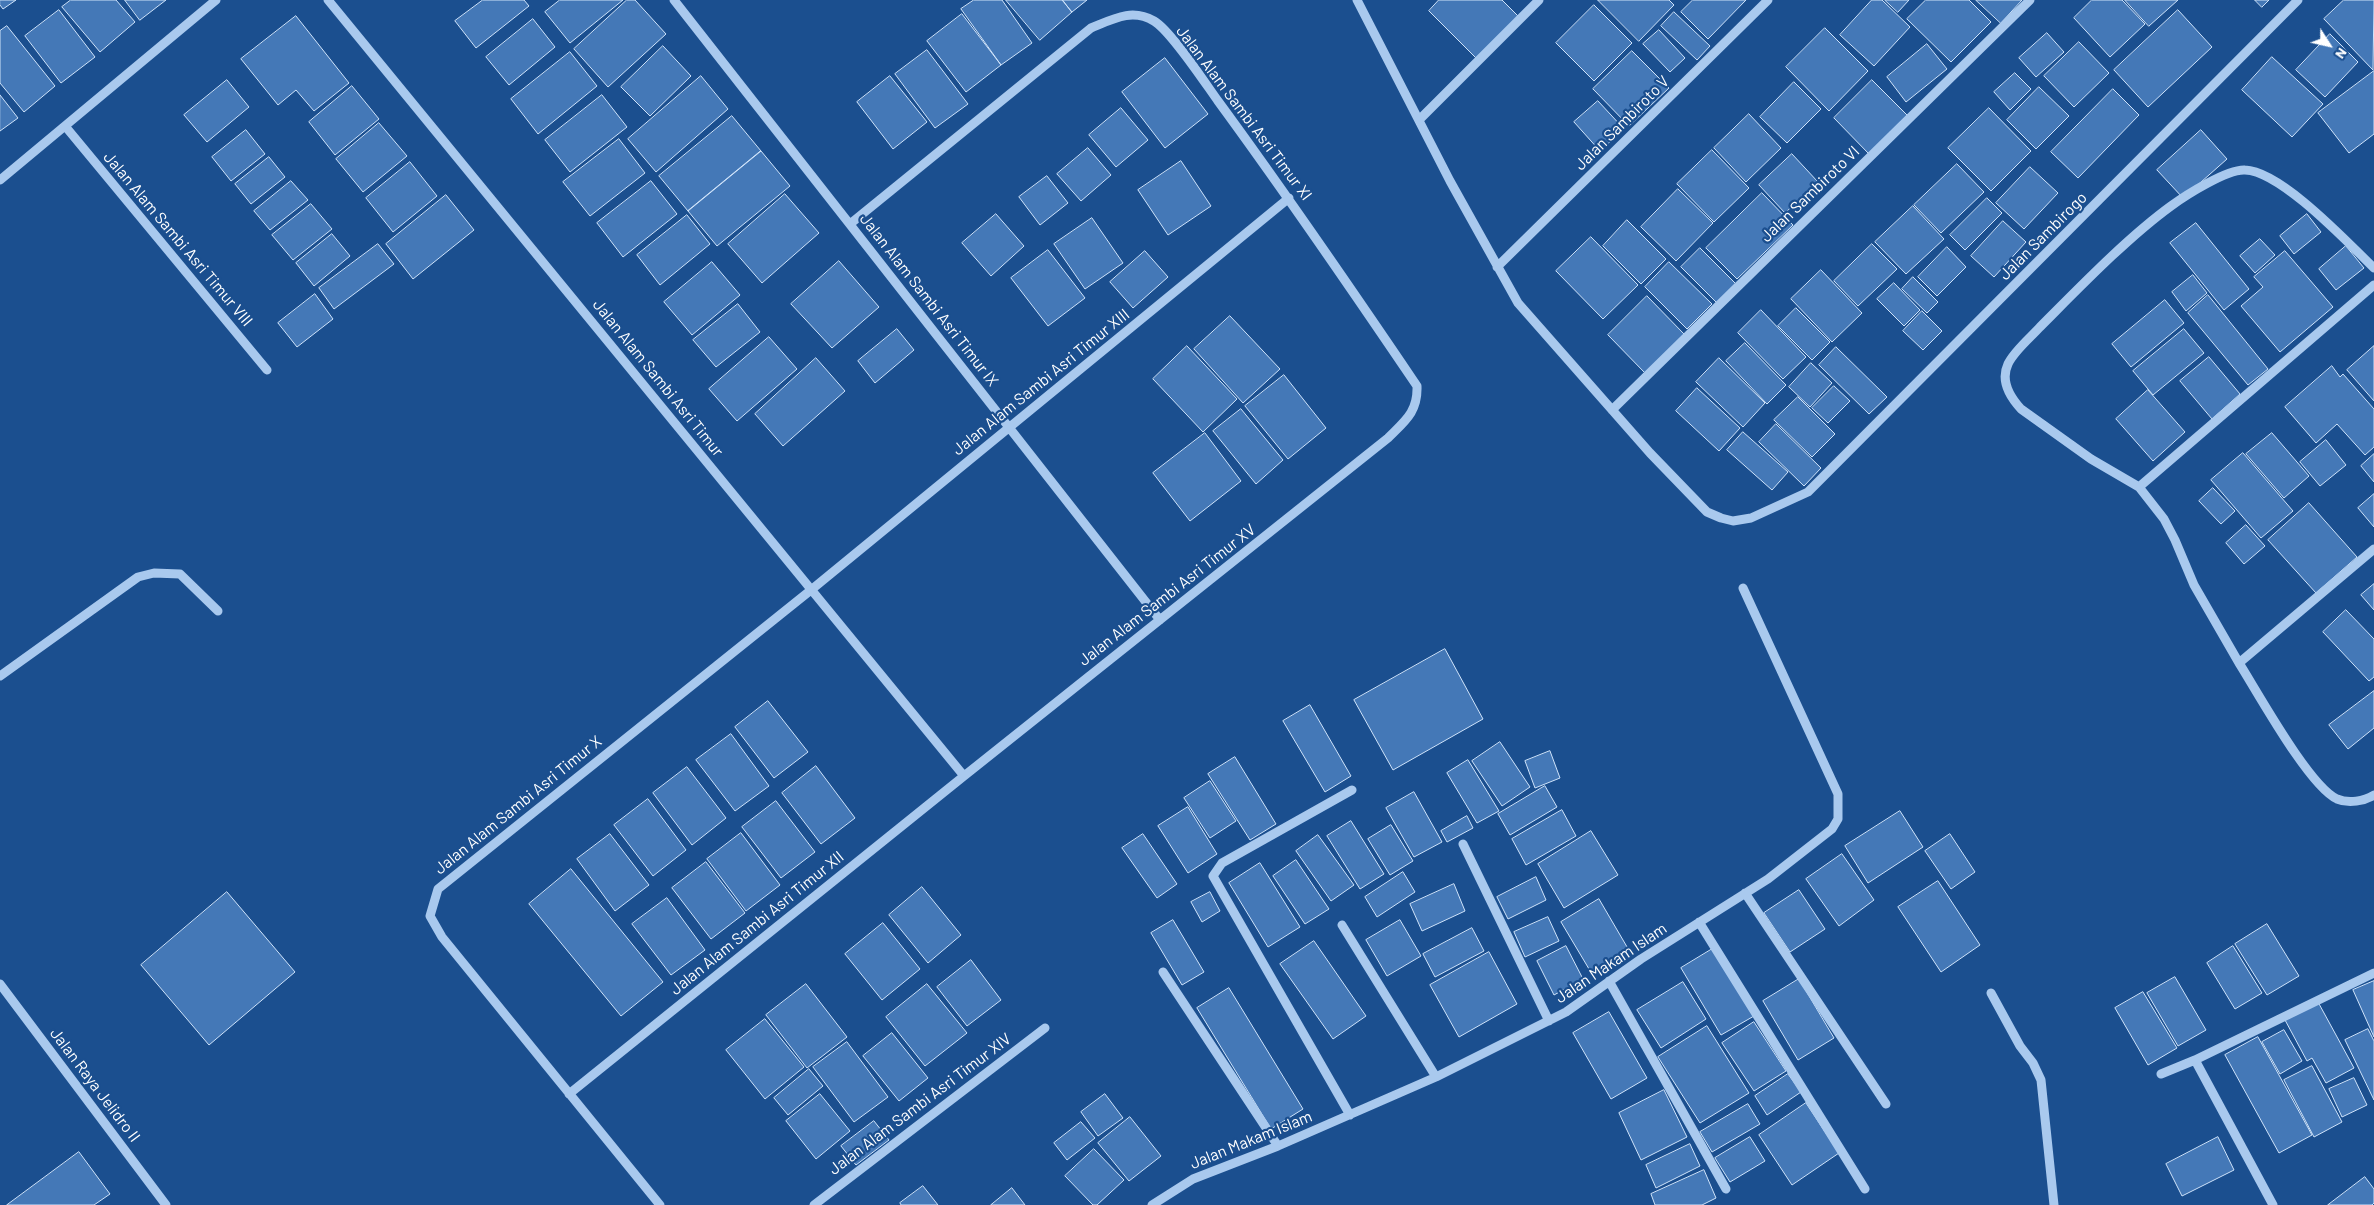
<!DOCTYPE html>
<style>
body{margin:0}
#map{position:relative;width:2374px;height:1205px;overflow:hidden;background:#1b4f8f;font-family:Barlow,sans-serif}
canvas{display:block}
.north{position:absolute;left:2304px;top:20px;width:50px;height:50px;-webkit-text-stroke:4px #1b4f8f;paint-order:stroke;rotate:125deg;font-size:14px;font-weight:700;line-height:20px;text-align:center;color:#fff}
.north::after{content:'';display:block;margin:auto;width:18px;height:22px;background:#fff;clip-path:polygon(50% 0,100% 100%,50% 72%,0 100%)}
</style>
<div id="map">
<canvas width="2374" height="1205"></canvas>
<div class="north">N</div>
</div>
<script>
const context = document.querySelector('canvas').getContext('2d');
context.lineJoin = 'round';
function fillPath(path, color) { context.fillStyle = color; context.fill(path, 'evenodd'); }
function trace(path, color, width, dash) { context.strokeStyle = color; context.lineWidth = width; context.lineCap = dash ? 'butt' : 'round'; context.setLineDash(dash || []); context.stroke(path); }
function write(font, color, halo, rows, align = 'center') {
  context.font = font + ' Barlow,sans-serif'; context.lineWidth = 4.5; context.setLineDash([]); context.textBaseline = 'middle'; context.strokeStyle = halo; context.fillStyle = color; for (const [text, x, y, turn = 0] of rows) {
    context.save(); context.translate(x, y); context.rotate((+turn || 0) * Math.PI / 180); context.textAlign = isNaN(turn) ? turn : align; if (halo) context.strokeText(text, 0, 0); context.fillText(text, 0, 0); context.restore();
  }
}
const building = new Path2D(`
 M0,0H16L3,9L0,5Z
 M71,0H116L135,22L100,52L62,7Z
 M125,0H166L140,20Z
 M483,0H524L529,6L476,48L455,21Z
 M560,0H623L570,43L545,12Z
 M627,0H635L666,34L608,87L574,49Z
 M974,0H1002L1032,43L1001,65L961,9Z
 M1006,0H1062L1072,12L1040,40Z
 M1063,0H1087L1072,12Z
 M1439,0H1502L1518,16L1476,58L1429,11Z
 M1598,0H1669L1674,5L1639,41Z
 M1693,0H1746L1708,39L1681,12Z
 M1872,0H1882L1910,27L1874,66L1840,35Z
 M1885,0H1909L1898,12Z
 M1926,0H1969L1991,22L1951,62L1907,19Z
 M1976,0H2022L2001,23Z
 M2092,0H2122L2145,24L2110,57L2074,18Z
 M2125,0H2178L2149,26Z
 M2255,0H2269L2262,7Z
 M2344,0H2374L2373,70L2324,19Z
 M1594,5L1632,43L1594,81L1556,43Z
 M59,10L95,57L61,83L25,36Z
 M2178,10L2212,47L2148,107L2114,70Z
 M1674,12L1710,46L1697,60L1661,26Z
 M962,14L1001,65L966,92L927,41Z
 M296,16L349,83L314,111L296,90L278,105L241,59Z
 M533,19L555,47L509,85L486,57Z
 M7,26L55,86L24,112L0,83V31Z
 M1825,28L1868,71L1829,111L1786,67Z
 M1659,30L1685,58L1670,72L1643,44Z
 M2047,33L2064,52L2036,77L2019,58Z
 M2330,34L2358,62L2325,97L2296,70Z
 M2079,42L2109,73L2074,107L2044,76Z
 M1927,44L1947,69L1906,102L1887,77Z
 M663,46L691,76L650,116L621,87Z
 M927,50L968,104L935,128L895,74Z
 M1632,51L1669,88L1629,126L1593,89Z
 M570,52L597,86L538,134L511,99Z
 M2272,57L2323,104L2292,137L2242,90Z
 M1165,58L1208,114L1165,148L1122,92Z
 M2374,71V134L2349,153L2318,113Z
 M2015,73L2031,89L2010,110L1994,92Z
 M701,76L728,109L656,172L628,139Z
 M890,76L927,122L893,149L857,102Z
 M227,80L249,107L207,142L184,115Z
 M1872,80L1908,116L1869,154L1834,118Z
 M1794,82L1821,109L1787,143L1760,117Z
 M352,86L379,119L335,155L309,122Z
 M2039,87L2069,116L2036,149L2007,120Z
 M2113,89L2139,115L2078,178L2051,152Z
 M0,95L18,118L0,131Z
 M602,95L627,127L570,172L545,140Z
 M1598,101L1624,129L1600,151L1574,122Z
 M1121,108L1148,140L1116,167L1089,135Z
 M1989,108L2031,151L1991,191L1948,148Z
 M1749,114L1781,148L1746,182L1714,148Z
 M732,116L761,151L688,211L659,176Z
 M379,123L407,156L363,192L336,159Z
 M246,130L265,154L231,181L212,157Z
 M2201,130L2227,159L2183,198L2157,170Z
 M619,139L645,173L590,216L563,182Z
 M1088,148L1111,175L1081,201L1057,174Z
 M1712,150L1749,188L1714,222L1677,184Z
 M761,151L790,186L717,246L688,211Z
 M1792,154L1818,182L1785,213L1759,185Z
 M269,157L285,177L251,204L235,184Z
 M1181,161L1211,206L1168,235L1138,190Z
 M410,162L437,196L393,232L366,198Z
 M1957,164L1984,192L1941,233L1914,205Z
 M2030,167L2058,193L2024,229L1996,203Z
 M1047,176L1068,203L1040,225L1019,197Z
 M291,181L308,200L270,230L254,211Z
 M651,181L677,214L623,257L597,223Z
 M1678,189L1713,223L1676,261L1641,227Z
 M1762,193L1793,225L1737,279L1706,248Z
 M785,194L819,233L762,283L728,244Z
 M446,195L474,230L413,279L386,244Z
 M1987,198L2002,213L1965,250L1950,235Z
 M311,204L332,229L293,260L272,235Z
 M1913,206L1944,239L1906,274L1875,242Z
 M996,214L1024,246L991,276L962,243Z
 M2307,214L2321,232L2294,254L2280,236Z
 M687,215L710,244L660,285L637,255Z
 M1092,218L1123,263L1085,289L1054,244Z
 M1627,220L1666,259L1641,284L1603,246Z
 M2003,221L2026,242L1994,277L1971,256Z
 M2196,223L2249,289L2224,310L2170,243Z
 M332,234L350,256L314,286L296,263Z
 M1591,237L1638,285L1603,319L1556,271Z
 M2260,239L2275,255L2255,273L2240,256Z
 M378,244L394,264L334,309L319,288Z
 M1872,244L1897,269L1858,306L1834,281Z
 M2346,246L2364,268L2336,290L2319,269Z
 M1947,247L1966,267L1937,296L1918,277Z
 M1700,248L1736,284L1717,303L1681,267Z
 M1048,250L1085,298L1048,326L1011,278Z
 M1145,251L1168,277L1133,308L1110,282Z
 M2285,251L2333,307L2280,352L2241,306L2263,287L2254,277Z
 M839,261L879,307L832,348L791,304Z
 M712,262L740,295L692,335L664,302Z
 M1669,262L1712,304L1687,329L1645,287Z
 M1821,270L1862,313L1832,342L1791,299Z
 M2193,275L2207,293L2186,311L2172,292Z
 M1913,277L1938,302L1927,313L1902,289Z
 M1894,283L1920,310L1904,326L1877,299Z
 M315,294L333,319L297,347L278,323Z
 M2208,295L2268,369L2248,385L2188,313Z
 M1647,296L1684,334L1645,373L1608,335Z
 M2165,300L2184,323L2131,367L2112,344Z
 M738,304L760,332L716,367L693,340Z
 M1796,308L1830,342L1812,360L1778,326Z
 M1761,310L1806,357L1783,379L1738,333Z
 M1922,311L1942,331L1923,350L1903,331Z
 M1230,316L1280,369L1243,403L1194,349Z
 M897,329L914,350L875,383L858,361Z
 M2184,329L2204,353L2153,395L2133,371Z
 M769,337L797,369L737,421L709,389Z
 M1745,343L1786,385L1767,404L1726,361Z
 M1187,346L1237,399L1203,432L1153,379Z
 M2374,346V401L2347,370Z
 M1836,347L1887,397L1869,414L1819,365Z
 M2209,357L2240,394L2212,419L2180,381Z
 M816,358L845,391L783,446L755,414Z
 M1719,358L1765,403L1743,427L1696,382Z
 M1811,363L1832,383L1810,407L1789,387Z
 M2332,366L2340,377L2343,374L2374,409V447L2365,455L2337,424L2316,443L2285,407Z
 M1284,375L1326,428L1288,459L1245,406Z
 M1834,386L1850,401L1828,423L1812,408Z
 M1697,388L1740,428L1719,451L1676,411Z
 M2148,390L2185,432L2153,461L2116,419Z
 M1798,397L1835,434L1812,457L1774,420Z
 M1241,409L1283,460L1256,484L1213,431Z
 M1776,424L1821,468L1804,486L1759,442Z
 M1743,432L1788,472L1772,490L1727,450Z
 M1205,433L1241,481L1190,521L1153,473Z
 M2272,433L2309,476L2284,498L2246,454Z
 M2326,440L2346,465L2320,486L2300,462Z
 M2243,453L2293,511L2261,538L2211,480Z
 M2374,454V482L2361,466Z
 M2213,488L2235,511L2221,524L2199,501Z
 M2374,494V527L2358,508Z
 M2309,503L2357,557L2316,593L2268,540Z
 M2246,525L2265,546L2244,564L2226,543Z
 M2374,584V610L2361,595Z
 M2346,610L2374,639V677L2369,681L2323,632Z
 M1445,649L1483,719L1393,770L1354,700Z
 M2374,691V728L2348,749L2329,725Z
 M768,701L808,752L774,778L735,727Z
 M1310,705L1351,776L1325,792L1283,721Z
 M731,734L769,786L735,811L696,760Z
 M1500,742L1530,787L1502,806L1472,761Z
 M1550,751L1560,778L1535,788L1525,761Z
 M1235,757L1276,824L1250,840L1208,774Z
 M1468,760L1499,811L1477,823L1447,773Z
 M816,766L855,818L821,844L782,793Z
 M687,767L726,818L692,845L653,793Z
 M1210,781L1236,821L1210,838L1184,798Z
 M1545,786L1557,807L1510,835L1498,814Z
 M1414,792L1442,842L1414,857L1386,808Z
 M648,799L686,850L653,876L614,825Z
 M776,801L815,852L781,878L742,827Z
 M1188,807L1217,854L1188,873L1158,826Z
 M1562,810L1576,836L1526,865L1512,839Z
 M1900,811L1923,847L1868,883L1845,846Z
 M1467,816L1473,828L1447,842L1441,831Z
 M1351,821L1384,874L1360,889L1327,836Z
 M1391,825L1413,861L1390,875L1368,839Z
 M1591,831L1618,875L1564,908L1538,864Z
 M741,833L780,885L746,911L707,859Z
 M610,834L649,885L615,911L577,859Z
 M1143,834L1177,884L1157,898L1122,848Z
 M1950,834L1975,872L1951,889L1925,851Z
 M1318,835L1354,885L1331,901L1296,851Z
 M1842,854L1874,900L1839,926L1806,879Z
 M1296,860L1329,909L1305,924L1273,876Z
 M706,862L745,913L711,939L672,888Z
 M1260,863L1300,927L1268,947L1229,883Z
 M571,869L663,982L621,1016L529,904Z
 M1403,872L1415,892L1377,917L1365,897Z
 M1536,877L1546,900L1508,919L1497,897Z
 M1938,881L1980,945L1941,972L1898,907Z
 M1454,884L1465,911L1422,931L1410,904Z
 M922,887L961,935L928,963L889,915Z
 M1799,890L1825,929L1790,952L1764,913Z
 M227,892L295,972L209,1045L141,965Z
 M1210,892L1220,911L1202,922L1191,902Z
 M667,898L705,950L671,975L632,924Z
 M1599,899L1630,952L1592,974L1561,922Z
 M1548,917L1559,941L1525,957L1514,932Z
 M1173,920L1204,972L1182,985L1151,933Z
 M1400,920L1421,956L1387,976L1366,940Z
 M883,923L920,969L882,1000L845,954Z
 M2267,924L2299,976L2267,995L2235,944Z
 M1472,928L1484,951L1435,977L1423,954Z
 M1314,941L1366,1016L1333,1039L1280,964Z
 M1566,946L1583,979L1554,995L1537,961Z
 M2233,946L2262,993L2235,1009L2207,963Z
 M1714,948L1754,1016L1721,1035L1681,968Z
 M1489,952L1517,1004L1459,1037L1430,985Z
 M971,960L1001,1000L967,1026L937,987Z
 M2175,977L2206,1030L2178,1046L2147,993Z
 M1799,979L1834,1038L1798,1060L1763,1001Z
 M2374,981V1037L2353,990Z
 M1683,982L1706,1019L1661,1048L1637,1010Z
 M806,984L847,1037L807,1068L766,1015Z
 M927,984L967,1033L925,1066L886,1017Z
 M1229,988L1303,1109L1271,1129L1197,1008Z
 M2143,992L2177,1048L2148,1065L2115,1008Z
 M2318,1002L2354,1068L2326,1083L2312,1058L2307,1061L2285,1020Z
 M1609,1012L1647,1078L1611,1099L1573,1033Z
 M765,1019L804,1067L765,1099L726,1050Z
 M1754,1022L1786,1071L1754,1091L1722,1043Z
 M1707,1026L1749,1093L1700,1123L1658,1057Z
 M2368,1029L2374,1041V1100L2345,1040Z
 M2284,1030L2302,1061L2280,1074L2262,1042Z
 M892,1033L928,1078L899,1101L863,1056Z
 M2258,1037L2312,1135L2279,1153L2225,1055Z
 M847,1042L888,1097L854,1122L813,1067Z
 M2312,1066L2342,1122L2314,1137L2284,1080Z
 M809,1069L823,1086L788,1115L774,1098Z
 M1788,1074L1801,1092L1767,1115L1755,1096Z
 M2354,1078L2367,1105L2342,1117L2329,1089Z
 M1664,1090L1687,1137L1641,1160L1619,1113Z
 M820,1094L850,1131L816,1159L786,1121Z
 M1105,1094L1123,1118L1098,1136L1081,1112Z
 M1806,1103L1839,1153L1792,1185L1759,1135Z
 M1748,1104L1760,1124L1712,1152L1700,1132Z
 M1130,1117L1161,1156L1129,1181L1098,1143Z
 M874,1121L889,1140L856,1165L841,1146Z
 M1081,1122L1095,1138L1067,1160L1054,1143Z
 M1750,1137L1765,1161L1730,1182L1715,1158Z
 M2218,1137L2234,1170L2182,1196L2166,1164Z
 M1690,1144L1700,1166L1656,1188L1646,1165Z
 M1094,1149L1124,1180L1097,1205H1093L1065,1176Z
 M79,1152L110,1194L94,1205H7Z
 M1704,1170L1716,1198L1702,1205H1655L1651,1194Z
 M2365,1177L2374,1189V1203L2372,1205H2328Z
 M923,1186L938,1205H901L900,1203Z
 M1012,1188L1025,1205H991Z`);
const minor = new Path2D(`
 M328,0L964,776
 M674,0L1160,620
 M1357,0L1450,181L1518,303L1650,453L1707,512L1721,518L1733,521L1751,518L1808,492L2298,0
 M1419,120L1539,0
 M65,126L267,370
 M0,180L216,0
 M1497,267L1768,0
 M1612,410L2030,0
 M2139,487L2091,459L2021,409C2010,397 2000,381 2008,364C2014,351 2030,338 2040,327C2079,288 2127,238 2171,206C2186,195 2227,169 2245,170C2281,171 2348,243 2374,268
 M2374,549L2239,663C2258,693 2309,786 2337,799C2349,804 2364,801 2374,795
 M2239,663L2194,585L2175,540L2164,519L2139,487L2374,285
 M0,676L138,577L154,573L180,574L218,611
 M1463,844L1549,1021
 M1745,893L1886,1104
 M1699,922L1865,1189
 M1342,925L1436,1077
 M1163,972L1278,1146
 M1609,981L1726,1189
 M0,984L166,1205
 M1991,993L2020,1046L2033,1063L2041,1080L2054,1205
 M2195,1060L2273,1205
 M2161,1074L2195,1060L2374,973
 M569,1094L964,776L1388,438C1405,421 1418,412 1417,386C1352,290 1287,195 1218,101C1205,83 1171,31 1154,21C1132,8 1113,19 1091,28L850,224
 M1350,1115L1213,876L1222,863L1352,790
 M660,1205L442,937L430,916L438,889L811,590L1289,198
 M814,1205L1045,1028
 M1152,1205L1193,1179L1278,1146L1436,1077L1566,1012L1641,959L1768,879L1832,829L1838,819V794L1743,588`);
const streetNames = [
 ["Jalan Alam Sambi Asri Timur XI",1244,113,53],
 ["Jalan Sambiroto V",1622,123,-45],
 ["Jalan Sambiroto VI",1810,194,-44],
 ["Jalan Sambirogo",2043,236,-45],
 ["Jalan Alam Sambi Asri Timur VIII",178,239,50],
 ["Jalan Alam Sambi Asri Timur IX",929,300,52],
 ["Jalan Alam Sambi Asri Timur",658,378,51],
 ["Jalan Alam Sambi Asri Timur XIII",1041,382,-39],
 ["Jalan Alam Sambi Asri Timur XV",1167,595,-38],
 ["Jalan Alam Sambi Asri Timur X",518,805,-39],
 ["Jalan Alam Sambi Asri Timur XII",757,923,-39],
 ["Jalan Makam Islam",1611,963,-34],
 ["Jalan Raya Jelidro II",95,1085,53],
 ["Jalan Alam Sambi Asri Timur XIV",920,1104,-37],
 ["Jalan Makam Islam",1251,1140,-22]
];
fillPath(building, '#4478b7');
trace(building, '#cfe3fa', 1);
trace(minor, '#a9c9ee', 9);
write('16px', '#fff', '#1b4f8f', streetNames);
</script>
